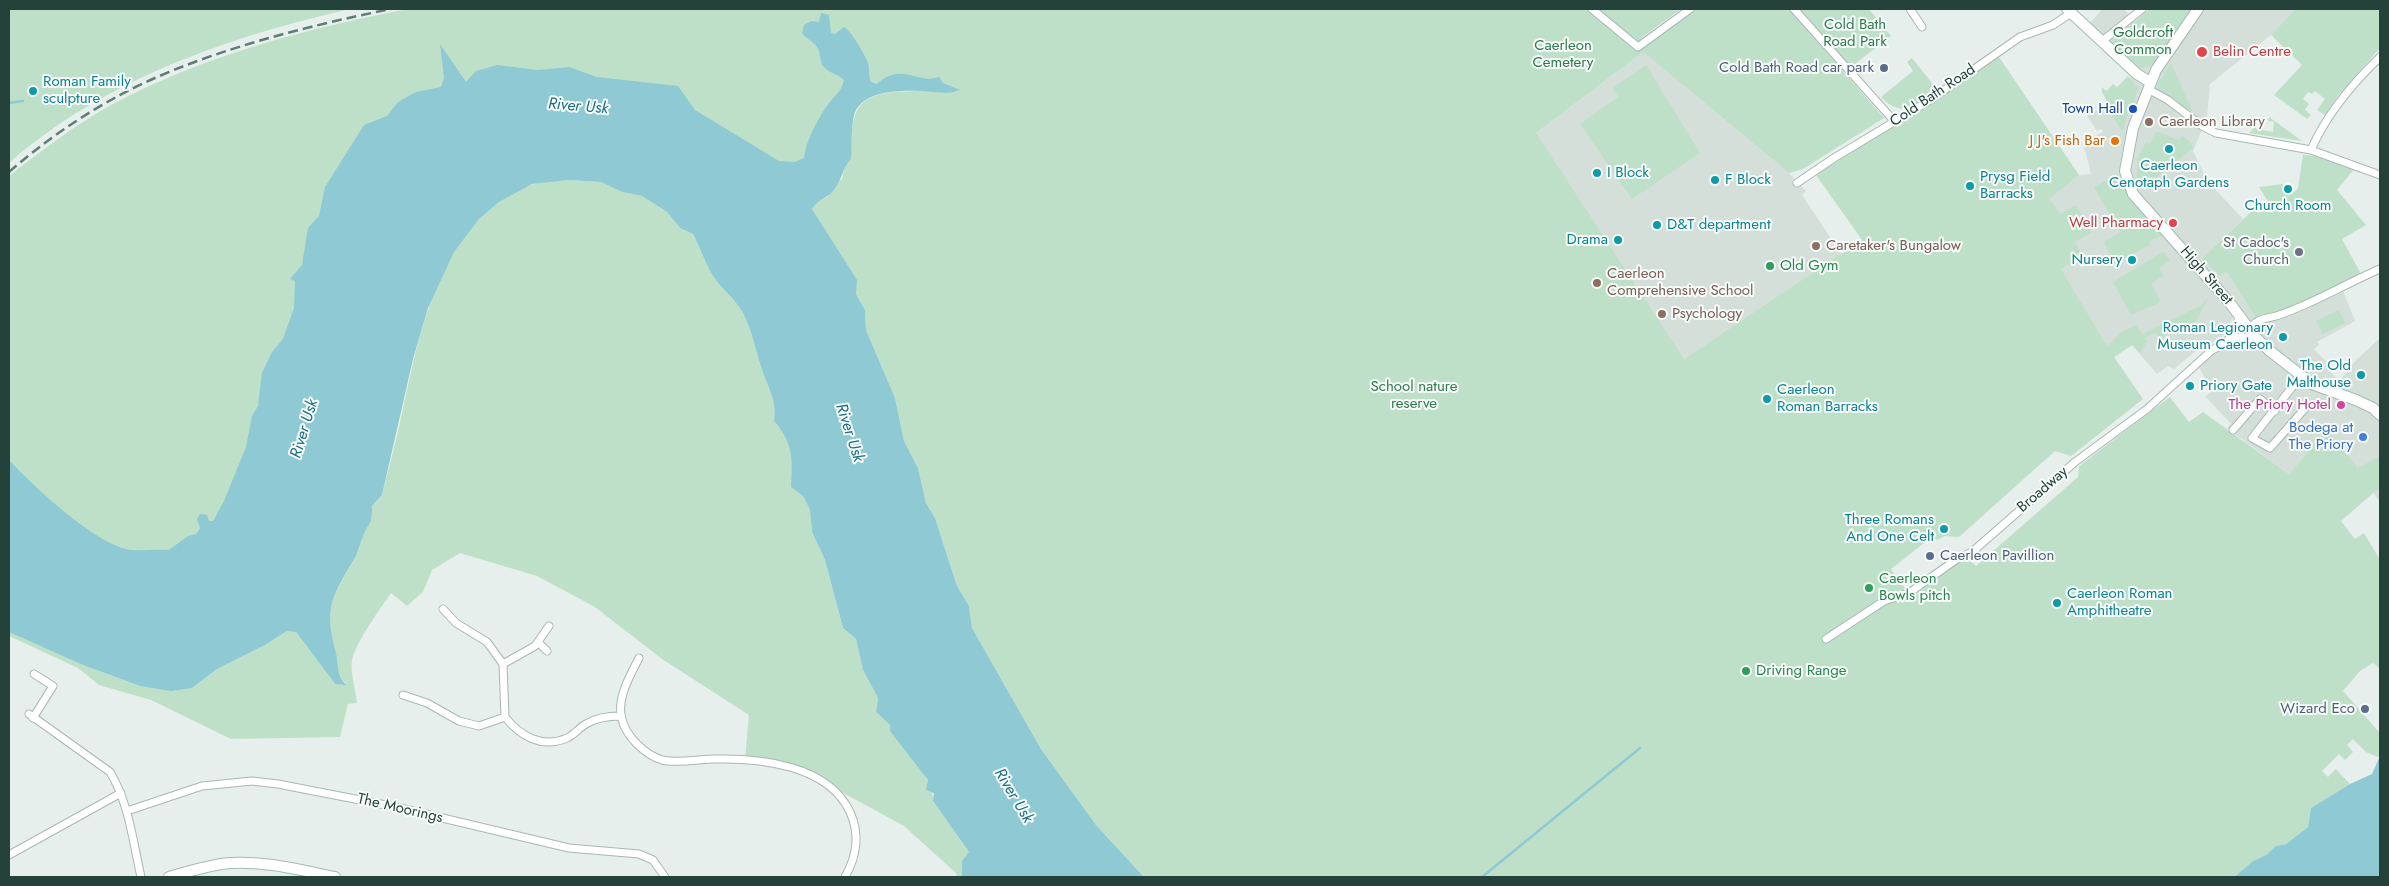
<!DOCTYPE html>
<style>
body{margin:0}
#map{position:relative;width:2389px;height:886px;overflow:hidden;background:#e6efeb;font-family:Jost,sans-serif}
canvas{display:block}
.frame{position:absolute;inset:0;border:10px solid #24423a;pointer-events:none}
</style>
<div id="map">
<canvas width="2389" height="886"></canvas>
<div class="frame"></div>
</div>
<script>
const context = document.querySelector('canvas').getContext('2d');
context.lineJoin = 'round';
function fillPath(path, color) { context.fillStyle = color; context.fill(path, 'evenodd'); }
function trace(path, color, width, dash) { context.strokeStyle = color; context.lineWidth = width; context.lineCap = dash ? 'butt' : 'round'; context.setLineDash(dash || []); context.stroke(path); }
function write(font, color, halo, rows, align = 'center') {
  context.font = font + ' Jost,sans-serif'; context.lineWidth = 4; context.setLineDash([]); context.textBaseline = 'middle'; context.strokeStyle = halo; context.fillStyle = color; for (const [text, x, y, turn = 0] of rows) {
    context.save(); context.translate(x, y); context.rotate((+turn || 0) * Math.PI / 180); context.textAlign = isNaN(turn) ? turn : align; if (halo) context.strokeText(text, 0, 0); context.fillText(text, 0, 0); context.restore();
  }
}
const built = new Path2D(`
 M2102,9H2124L2164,57L2200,9H2295L2271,35L2210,84L2207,117L2193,151L2210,186L2214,188L2243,219L2202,258L2227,272L2255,317L2281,312L2288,317L2343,291L2355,321L2317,342L2319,344L2314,350L2328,363L2327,368L2339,381L2356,360L2380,338V503L2358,468L2327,429L2289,474L2227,428L2231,424L2205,396L2213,391L2196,363L2243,330L2233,317L2227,332L2218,340L2198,349L2174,369L2168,366L2157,374L2132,345L2114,357L1940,280L2079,175L2091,174L2083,142L2103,132L2101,129L2097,131L2087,116L2114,100L2131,77L2085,29Z
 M1643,52L1789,173L1806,191L1802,195L1842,255L1684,359L1384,340L1536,133Z`);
const green = new Path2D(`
 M9,9H350C228,37 105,79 9,163Z
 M408,9H1681L1641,38V45L1650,43L1695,9H1789L1884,118L1803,169L1789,173L1643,52L1536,133L1684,359L1862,240L1816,175L1999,57L2079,175L2049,199L2060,214L2076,205L2092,232L2075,242L2082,255L2061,269L2107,346L2122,332L2136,325L2142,334L2200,306L2209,298L2191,329L2188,325L2159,338L2156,332L2145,338L2147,342L2140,353L2132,345L2114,357L2143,399L2071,456L2055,451L1959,537L1945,536L1937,540L1931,534L1926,538L1928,540L1891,569L1912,598L1966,556L1976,566L2078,477L2079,467L2083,463L2170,397L2189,422L2203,412L2289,474L2327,429L2358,468L2380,456V487L2341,521L2355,539L2364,533L2380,560V669L2373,663L2360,671L2343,691L2380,733V756L2378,757L2366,752L2353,739L2347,745L2353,752L2345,760L2339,754L2322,771L2328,777L2336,769L2350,784L2311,808L2308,827L2286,844L2276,846L2266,855L2253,861L2234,877H1144L1096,825L1041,749L972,628L969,606L957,586L935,518L926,503L918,468L904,441L895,398L866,330L865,310L856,294V280L812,209L815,203L827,197L842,178L846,164L851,159C853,121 848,97 894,92C906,91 917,93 927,86L863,93L815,183L561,97L215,577L9,530V176C41,151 79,122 115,103C205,55 309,28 408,9Z
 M1800,9H1869L1891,36L1851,67Z
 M2149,9H2192L2154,65L2141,68L2111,43Z
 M2295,9H2380V48L2337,97L2325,115L2317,110L2325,99L2315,91L2312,94L2308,92L2303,99L2309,104L2305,110L2311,115L2307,119L2274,95L2302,65L2271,35Z
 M1912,58L1936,88C1916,104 1903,120 1881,97L1913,71L1907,62Z
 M2171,63L2193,112L2157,91L2158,83Z
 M1646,65L1700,153L1632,199L1580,124L1618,97L1613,88Z
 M2128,76L2138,88L2134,102L2130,104L2123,131C2111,120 2110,105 2102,92V87L2106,91L2113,84L2117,87Z
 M2269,117L2302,141L2249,133L2256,126V129L2273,132L2274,122L2268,121Z
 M2156,131L2179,140L2182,135L2192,144L2193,148L2145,187L2137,181V159L2146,142L2150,144Z
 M2303,155L2318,156L2354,169L2337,190L2366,225L2342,239L2361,274C2327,292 2294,313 2255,317L2227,272L2220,276L2202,258L2254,209L2258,213L2269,203L2259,187L2283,184L2284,194H2292L2298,188Z
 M2118,174L2127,195L2162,235L2149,242L2150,245L2125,258L2124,256L2113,262L2104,242L2120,232L2094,187Z
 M568,180L601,182L622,192L642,196L667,212L680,228L693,234C700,247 705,263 713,276C722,290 736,299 744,315C752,332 756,351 762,370C768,388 777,400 774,421C793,443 793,460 792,487L803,496L810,510L812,532L825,560L843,628L856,639L863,670L878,698L876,712L890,725L891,732C905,746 935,781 933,801L969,852V874L976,877H987H955L957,874L904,826L827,784L796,769L745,759L749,715L662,659L595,607L537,576L460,553L432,570L423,592L407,606L391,593C380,609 356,642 352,660C350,673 356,691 357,703L348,704L340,737L231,739L151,700L99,685L78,668L9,636V632L15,634L83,665L140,686L192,688L217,669L265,645L287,631L296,632L335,684H346C336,673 339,667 335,653C323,606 334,595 356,556C360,549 361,541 364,534C371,519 372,525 372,506L382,495C389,468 396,441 402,414C420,331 440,219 531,185C542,181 557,181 568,180Z
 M2164,251L2170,261L2159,267L2163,276L2151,283L2161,302L2131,315L2113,282Z
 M2339,310L2345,323L2323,334L2316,321Z`);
const water = new Path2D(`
 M821,13L829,15L831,33L835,34L844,27C852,32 864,53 868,63C870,69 868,76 871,82L877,84C902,61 917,85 939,77L943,83L960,90C948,95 936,92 922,91C902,90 865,90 855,112C851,122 852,147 851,159C842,168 842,181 833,191C827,198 817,200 812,209L857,280L856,294L865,310L866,330L895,398L904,441L918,468L926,503L935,518L957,586L969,606L972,628L1041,749L1096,825L1144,877L962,876V861L969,852L933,801L934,793L926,790L928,780L890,731V725L876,712L878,698L863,670L856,639L843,628L825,560L812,532L810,510L803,496L791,487C793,460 793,443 774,421C777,400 768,388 762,370C756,351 752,332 744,315C736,299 722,290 713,276C705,263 700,247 693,234L680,228L667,212L642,196L622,192L601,182L568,180L532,184L499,202L479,219L454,252L428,308L413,359L382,495L372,506C372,525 371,519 364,534C361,541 359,549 356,556C333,595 323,607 336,653C339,668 336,673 346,685L335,684L296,632L287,631L265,645L217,669L192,688L171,691L140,686L83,665L9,632V460C33,486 97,546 131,550C144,551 157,549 169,550L188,536L196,534L200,528L197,519L200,514L207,515L209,521H213L224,501L246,447L252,416L258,406L262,373L272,352L283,339L294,308L295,281L290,279L302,265L308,228L319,216L325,187L364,125L387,116L398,102L416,92L441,87L444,78L440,44L466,82L476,71L497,65L538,70L569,67L597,77L678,86L695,110L779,161L795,162L804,158C806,141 818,118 829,103C835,95 842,91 844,80C838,74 832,74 826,69C818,63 822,54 817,47C813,41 806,39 802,33L804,25L811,21L819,22Z
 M2380,756V877H2234L2253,861L2266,855L2276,846L2286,844L2308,827L2311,808L2350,784L2372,774Z`);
const stream = new Path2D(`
 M9,103L23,101
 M1482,877L1640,748`);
const street = new Path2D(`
 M1592,9L1638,47L1690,9
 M1794,9L1895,122
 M1910,9L1922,27
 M2101,42L2142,9
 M2148,89L2168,100L2202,126L2216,133L2311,150L2380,175
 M2311,150C2326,115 2353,83 2380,57
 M1797,183L1834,158L1927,102L2020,37L2053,25L2071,13
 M2250,331C2253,317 2271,319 2282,314C2316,302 2347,283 2380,269
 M2227,341L2237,328L2239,315
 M2293,386L2252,438L2270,448L2308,405
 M2233,430L2260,399L2275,411
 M443,609L456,623L487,642L503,664
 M1826,639L1884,601L1909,593L1957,559L1972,552L2075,462L2147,409L2212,350L2239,337L2256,338
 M538,642L547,651
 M639,658C623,689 608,715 637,744C644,751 652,757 662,760C680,764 697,759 715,759C761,758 828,765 850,812C860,834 857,856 845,877
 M403,695L427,703L459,721L479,726L505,717C520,736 542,749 567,738C574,735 579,728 586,724C596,718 608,716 620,716
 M29,714L110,772C129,803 133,842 141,877
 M505,717L503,664L535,646L549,626
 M33,718L53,686L34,674
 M127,811L202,786L252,781L278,784L396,807L569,848L639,854L653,860L665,877
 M9,855L121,793`);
const secondary = new Path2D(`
 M2067,9L2137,74L2150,82
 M2198,9L2156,70L2133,128L2125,171L2133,194L2229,302L2256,338L2270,351L2312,384L2356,400L2373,408L2380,415
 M169,877C186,872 204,867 221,864C258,859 300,870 335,877`);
const rail = new Path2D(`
 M9,172C40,145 75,120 111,100C190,55 302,27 391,9`);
const markers = [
 [2202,52,6,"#e0444e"],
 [1884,68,5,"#5c6f8a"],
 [33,91,5,"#0f9aa8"],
 [2133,109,5,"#1a4fb4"],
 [2149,122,5,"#8d6e63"],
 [2115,141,5,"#e8710a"],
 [2169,149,5,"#0f9aa8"],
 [1597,173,5,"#0f9aa8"],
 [1715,180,5,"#0f9aa8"],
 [1970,186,5,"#0f9aa8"],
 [2288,189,5,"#0f9aa8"],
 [2173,223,5,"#e0444e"],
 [1657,225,5,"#0f9aa8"],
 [1618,240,5,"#0f9aa8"],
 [1816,246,5,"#8d6e63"],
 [2299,252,5,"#6b7280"],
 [2132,260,5,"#0f9aa8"],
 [1770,266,5,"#2e9e5b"],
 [1597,283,5,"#8d6e63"],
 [1662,314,5,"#8d6e63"],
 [2283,337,5,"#0f9aa8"],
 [2361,375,5,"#0f9aa8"],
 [2190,386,5,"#0f9aa8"],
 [1767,399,5,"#0f9aa8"],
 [2341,405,5,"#d1479c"],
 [2363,437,5,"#3f7fe0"],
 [1944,529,5,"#0f9aa8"],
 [1930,556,5,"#5c6f8a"],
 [1869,588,5,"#2e9e5b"],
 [2057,603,5,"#0f9aa8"],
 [1746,671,5,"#2e9e5b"],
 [2365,709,5,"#5c6f8a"]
];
const parkNames = [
 ["Cold Bath",1855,25],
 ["Road Park",1855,42],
 ["Goldcroft",2143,33],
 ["Common",2143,50],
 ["Caerleon",1563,46],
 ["Cemetery",1563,63],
 ["School nature",1414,387],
 ["reserve",1414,404]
];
const healthNames = [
 ["Belin Centre",2213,52],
 ["Well Pharmacy",2163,223,"right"]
];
const serviceNames = [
 ["Cold Bath Road car park",1874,68],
 ["Caerleon Pavillion",1940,556,"left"],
 ["Wizard Eco",2355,709]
];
const cultureNames = [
 ["Roman Family",43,82],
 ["sculpture",43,99],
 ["Caerleon",2169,166,"center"],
 ["Cenotaph Gardens",2169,183,"center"],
 ["I Block",1607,173],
 ["Prysg Field",1980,177],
 ["Barracks",1980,194],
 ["F Block",1725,180],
 ["Church Room",2288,206,"center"],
 ["D&T department",1667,225],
 ["Drama",1608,240,"right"],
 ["Nursery",2122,260,"right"],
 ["Roman Legionary",2273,328,"right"],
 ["Museum Caerleon",2273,345,"right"],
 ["The Old",2351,366,"right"],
 ["Malthouse",2351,383,"right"],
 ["Priory Gate",2200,386],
 ["Caerleon",1777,390],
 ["Roman Barracks",1777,407],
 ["Three Romans",1934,520,"right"],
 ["And One Celt",1934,537,"right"],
 ["Caerleon Roman",2067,594],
 ["Amphitheatre",2067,611]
];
const streetNames = [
 ["Cold Bath Road",1933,96,-34],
 ["High Street",2206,276,49],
 ["Broadway",2043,490,-41],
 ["The Moorings",400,809,13]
];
const transitNames = [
 ["Town Hall",2123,109]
];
const educationNames = [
 ["Caerleon Library",2159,122],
 ["Caretaker's Bungalow",1826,246],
 ["Caerleon",1607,274],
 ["Comprehensive School",1607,291],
 ["Psychology",1672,314]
];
const foodNames = [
 ["J J's Fish Bar",2105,141]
];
const worshipNames = [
 ["St Cadoc's",2289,243],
 ["Church",2289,260]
];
const leisureNames = [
 ["Old Gym",1780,266],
 ["Caerleon",1879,579],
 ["Bowls pitch",1879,596],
 ["Driving Range",1756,671]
];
const hotelNames = [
 ["The Priory Hotel",2331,405]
];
const shopNames = [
 ["Bodega at",2353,428],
 ["The Priory",2353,445]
];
const waterNames = [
 ["River Usk",578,107,5],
 ["River Usk",305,429,-73],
 ["River Usk",849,433,72],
 ["River Usk",1013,796,59]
];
fillPath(built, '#d4dfda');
fillPath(green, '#bfe0c8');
fillPath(water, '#8ec9d4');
trace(stream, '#8ec9d4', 2.5);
trace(street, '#a8b8b2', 9);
trace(secondary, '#a4bbb3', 12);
trace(street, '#fff', 7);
trace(secondary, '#fff', 10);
trace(rail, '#5f7d75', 2.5, [10, 5]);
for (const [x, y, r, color] of markers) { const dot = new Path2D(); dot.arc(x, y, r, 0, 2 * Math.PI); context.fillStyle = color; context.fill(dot); trace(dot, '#f7fbf9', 2); }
write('15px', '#2d7a4b', '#f7fbf9', parkNames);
write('15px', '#be3a42', '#f7fbf9', healthNames, 'left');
write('15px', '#4e5e75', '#f7fbf9', serviceNames, 'right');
write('15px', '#0d838f', '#f7fbf9', cultureNames, 'left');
write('15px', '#24423a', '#f7fbf9', streetNames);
write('15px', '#164399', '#f7fbf9', transitNames, 'right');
write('15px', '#785e54', '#f7fbf9', educationNames, 'left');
write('15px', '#c56008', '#f7fbf9', foodNames, 'right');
write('15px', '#5b616d', '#f7fbf9', worshipNames, 'right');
write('15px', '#27864d', '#f7fbf9', leisureNames, 'left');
write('15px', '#b23c85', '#f7fbf9', hotelNames, 'right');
write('15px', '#366cbe', '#f7fbf9', shopNames, 'right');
write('italic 16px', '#1c6f80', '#f7fbf9', waterNames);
</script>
